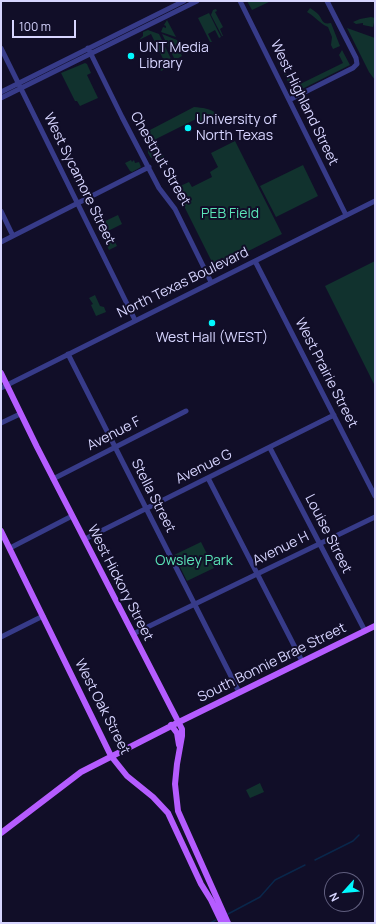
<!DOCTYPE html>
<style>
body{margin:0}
#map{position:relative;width:376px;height:924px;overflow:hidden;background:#110e28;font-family:Manrope,sans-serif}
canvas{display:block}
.frame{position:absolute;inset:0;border:2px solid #d7d5ff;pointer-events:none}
.north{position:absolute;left:324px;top:872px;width:40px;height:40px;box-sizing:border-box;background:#110e28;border:1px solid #605e7e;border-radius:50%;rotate:243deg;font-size:11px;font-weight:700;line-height:16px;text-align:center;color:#d7d5ff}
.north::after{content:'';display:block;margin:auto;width:14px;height:18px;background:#01f9ff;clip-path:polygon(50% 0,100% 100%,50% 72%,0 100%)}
.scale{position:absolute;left:12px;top:20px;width:64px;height:18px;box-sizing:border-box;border:2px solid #d7d5ff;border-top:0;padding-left:5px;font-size:12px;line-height:14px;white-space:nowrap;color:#d7d5ff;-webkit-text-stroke:3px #110e28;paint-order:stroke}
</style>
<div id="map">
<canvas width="376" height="924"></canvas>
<div class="frame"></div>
<div class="north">N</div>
<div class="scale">100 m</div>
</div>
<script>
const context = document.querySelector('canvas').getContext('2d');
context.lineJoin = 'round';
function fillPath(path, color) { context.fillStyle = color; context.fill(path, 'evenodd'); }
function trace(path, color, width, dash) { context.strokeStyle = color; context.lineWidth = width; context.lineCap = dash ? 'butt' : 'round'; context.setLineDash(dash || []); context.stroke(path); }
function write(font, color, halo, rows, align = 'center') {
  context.font = font + ' Manrope,sans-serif'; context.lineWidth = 4; context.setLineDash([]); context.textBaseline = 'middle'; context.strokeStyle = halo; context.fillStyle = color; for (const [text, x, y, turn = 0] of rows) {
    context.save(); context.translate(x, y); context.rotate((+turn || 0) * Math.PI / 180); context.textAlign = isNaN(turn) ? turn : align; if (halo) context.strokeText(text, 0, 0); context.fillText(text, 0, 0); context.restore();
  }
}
const green = new Path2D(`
 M247,1H271L252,10Z
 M310,8C313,10 316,12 318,14C323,20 322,25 331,23L340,46L333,49L331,45L332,37L328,27C319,23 316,17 307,12Z
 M216,9L217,11L215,12L223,27L220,29L223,36H222L211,15L213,10Z
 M209,13L221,37L219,38L215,30L208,34L212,42H210L198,18Z
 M371,17L375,18L373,27L363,25V23L356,24L353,22L360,19Z
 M167,20L176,37L161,32L163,27L166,28V26L164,25Z
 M347,28L375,38V80L369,72Z
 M148,30L159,34L174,65L161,71L160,69L166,65L151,34L139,40L143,36V32Z
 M162,34L177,40L183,53L181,54L182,56L175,60Z
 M342,50L350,65L294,93L278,63L281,62L294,87L343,63L339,55Z
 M85,63L87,64L91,73L87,75L98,98L80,106L77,101H75L61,73Z
 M194,107C203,108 210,108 217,114L200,122L198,118L156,139L165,159L159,160L154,159L153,157L151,158L148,153L147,133L150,130Z
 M235,141L282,234L217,267L214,266L178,194L180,186L189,182L192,187L212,177L210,172L218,167L211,153Z
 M131,160L132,162L134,160L135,163L139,162L141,167L132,172L130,171L125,163Z
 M303,165L318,196L276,217L260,186Z
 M118,215L122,224L104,233L99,231L98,227L101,223Z
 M110,232L117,246L109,250L102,236Z
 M375,261V386L325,286Z
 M95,295L100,306L104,307L106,312L96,316L91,305L93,304L89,298Z
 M201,542L214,568L187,581L174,555Z
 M260,783L264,792L250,798L246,790Z`);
const stream = new Path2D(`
 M315,860L353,841L359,835
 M228,914L260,897L275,880L305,865
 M210,923L216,920`);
const minor = new Path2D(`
 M240,1L346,215
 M1,48L135,320
 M88,48L122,117L159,188L175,209L211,282
 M1,92L184,1
 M1,98L197,1
 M289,100L353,68L357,64L356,58L327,1
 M1,211L13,236
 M1,242L149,167
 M255,261L375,496
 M68,354L239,692
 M1,388L375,201
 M1,423L20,414
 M270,448L365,631
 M208,478L302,661
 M53,479L186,411
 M85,539L334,415
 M10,548L72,516
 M133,634L375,517
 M1,637L43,616`);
const major = new Path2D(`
 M1,373L37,447L182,729V736L177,764L175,784L178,811L228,923
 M1,531L111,756L127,776L153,797L168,813L201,884L211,900L222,923
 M171,725L177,733L179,745
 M1,833L81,772L179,722L375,626`);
const markers = [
 [131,56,4,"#01f9ff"],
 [188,128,4,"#01f9ff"],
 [212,323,4,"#01f9ff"]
];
const poiNames = [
 ["UNT Media",139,48],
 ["Library",139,64],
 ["University of",196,120],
 ["North Texas",196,136],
 ["West Hall (WEST)",212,338,"center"]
];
const streetNames = [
 ["West Highland Street",304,103,64],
 ["Chestnut Street",160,159,60],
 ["West Sycamore Street",79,179,64],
 ["North Texas Boulevard",183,283,-26],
 ["West Prairie Street",326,373,63],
 ["Avenue F",114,434,-27],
 ["Avenue G",204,467,-26],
 ["Stella Street",153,496,63],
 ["Louise Street",328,534,63],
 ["Avenue H",281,549,-26],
 ["West Hickory Street",120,583,63],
 ["South Bonnie Brae Street",272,663,-26],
 ["West Oak Street",102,707,63]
];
const parkNames = [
 ["PEB Field",230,214],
 ["Owsley Park",194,561]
];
fillPath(green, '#11322e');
trace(stream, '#0a274b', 1.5);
trace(minor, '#373b89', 5);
trace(major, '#b55cff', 6);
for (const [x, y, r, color] of markers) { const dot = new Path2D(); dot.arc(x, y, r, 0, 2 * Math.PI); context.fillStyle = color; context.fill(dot); trace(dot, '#110e28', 1.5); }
write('14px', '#d7d5ff', '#110e28', poiNames, 'left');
write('14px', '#d7d5ff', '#110e28', streetNames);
write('14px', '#5be5b8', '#110e28', parkNames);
</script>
